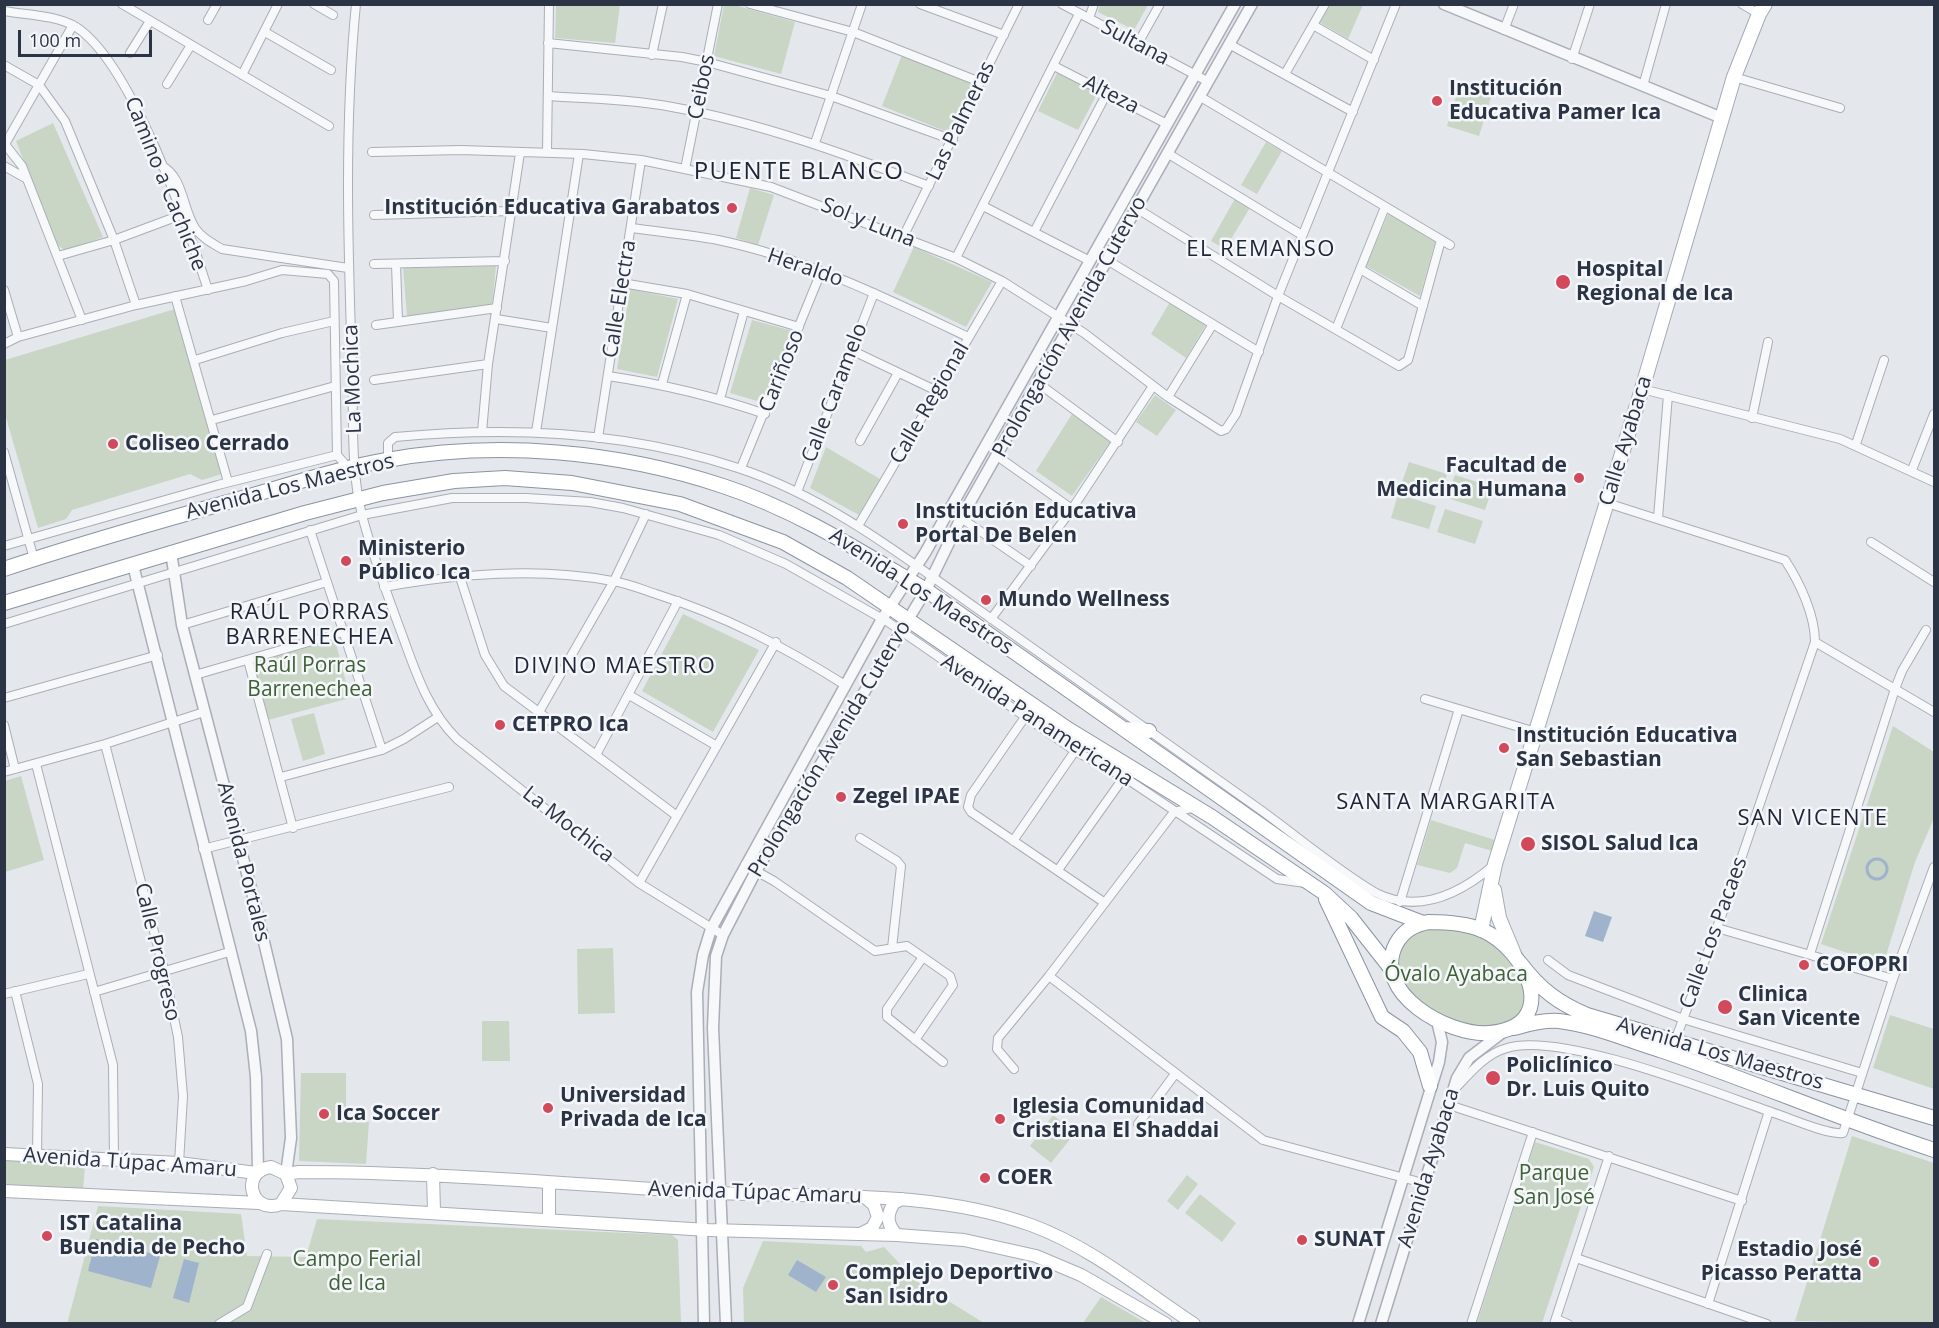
<!DOCTYPE html>
<meta charset="utf-8">
<style>
body{margin:0}
#map{position:relative;width:1939px;height:1328px;overflow:hidden;background:#e4e7ec;font-family:"Open Sans",sans-serif}
canvas{display:block}
.frame{position:absolute;inset:0;border:6px solid #2b3445;pointer-events:none}
.scale{position:absolute;left:18px;top:30px;width:134px;height:27px;box-sizing:border-box;border:3px solid #2b3445;border-top:0;padding-left:8px;font-size:18px;line-height:21px;white-space:nowrap;color:#2b3445;-webkit-text-stroke:4px #f4f6f9;paint-order:stroke}
</style>
<div id="map">
<canvas width="1939" height="1328"></canvas>
<div class="frame"></div>
<div class="scale">100 m</div>
</div>
<script>
const context = document.querySelector('canvas').getContext('2d');
context.lineJoin = 'round';
function fillPath(path, color) { context.fillStyle = color; context.fill(path, 'evenodd'); }
function trace(path, color, width, dash) { context.strokeStyle = color; context.lineWidth = width; context.lineCap = dash ? 'butt' : 'round'; context.setLineDash(dash || []); context.stroke(path); }
function write(font, color, halo, rows, align = 'center') {
  context.font = font + ' "Open Sans",sans-serif'; context.lineWidth = 5; context.setLineDash([]); context.textBaseline = 'middle'; context.strokeStyle = halo; context.fillStyle = color; for (const [text, x, y, turn = 0] of rows) {
    context.save(); context.translate(x, y); context.rotate((+turn || 0) * Math.PI / 180); context.textAlign = isNaN(turn) ? turn : align; if (halo) context.strokeText(text, 0, 0); context.fillText(text, 0, 0); context.restore();
  }
}
const green = new Path2D(`
 M556,5H620L615,43L555,38Z
 M724,5H734L795,22L781,74L714,56Z
 M1100,5V4L1148,5L1134,30L1098,12Z
 M1328,5H1363L1348,39L1319,22Z
 M902,55L974,83L950,133L882,106Z
 M1058,71L1098,92L1078,130L1038,111Z
 M1459,87L1491,97L1479,136L1447,126Z
 M53,123L103,237L66,251L57,245L16,141Z
 M1266,142L1282,151L1257,194L1241,185Z
 M750,188L774,195L758,245L736,238Z
 M1236,197L1251,206L1225,249L1211,241Z
 M1389,212L1436,239L1420,296L1366,266Z
 M914,247L992,282L966,327L893,292Z
 M496,266L492,306L407,316L403,268Z
 M630,289L678,299L657,377L617,369Z
 M1170,302L1207,323L1186,358L1151,334Z
 M175,309L222,474L202,480L190,474L72,510L66,519L38,528L5,414V360Z
 M752,320L793,331L764,403L730,393Z
 M1155,395L1176,410L1157,436L1136,422Z
 M1072,414L1111,441L1072,496L1036,471Z
 M826,447L880,479L859,515L810,488Z
 M1409,462L1447,474L1440,497L1401,485Z
 M1455,475L1493,487L1485,510L1447,498Z
 M1398,494L1436,506L1429,529L1391,518Z
 M1445,509L1483,521L1475,544L1437,532Z
 M683,614L759,650L713,732L642,691Z
 M335,640L350,698L268,720L253,662Z
 M314,713L325,754L303,761L291,719Z
 M1893,726L1934,752V818L1915,862L1883,965L1821,944Z
 M21,776L44,860L5,872V781Z
 M1431,820L1495,840L1492,851L1465,843L1457,868L1450,873L1417,865Z
 M1435,926C1447,929 1464,929 1476,934C1499,945 1542,986 1518,1014C1491,1046 1430,1015 1407,992C1400,984 1396,968 1392,958L1407,933Z
 M613,948L615,1013L578,1014L577,949Z
 M1890,1015L1934,1029V1089L1873,1068Z
 M482,1021H509L510,1061H482Z
 M301,1073H346V1120L369,1122L366,1164L299,1161Z
 M1053,1115L1075,1133L1051,1163L1030,1146Z
 M1852,1136L1934,1163V1323L1795,1321Z
 M1535,1142L1589,1159L1594,1167L1542,1323H1477Z
 M4,1160L85,1165L83,1190L5,1186Z
 M1187,1175L1198,1184L1178,1210L1167,1201Z
 M1200,1194L1236,1223L1222,1242L1185,1213Z
 M98,1206L241,1214L247,1256L306,1257L317,1219L672,1235L678,1240L681,1323L67,1324Z
 M763,1241L861,1246L866,1252L884,1247L916,1281L984,1323H744L743,1288Z
 M1101,1297L1146,1323H1083Z`);
const water = new Path2D(`
 M1594,911L1612,917L1603,942L1585,936Z
 M96,1239L160,1256L151,1288L88,1271Z
 M184,1259L199,1263L189,1303L173,1298Z
 M797,1260L826,1277L816,1292L788,1275Z`);
const stream = new Path2D(`
 M1867 869a10 10 0 1 1 20 0a10 10 0 1 1-20 0Z`);
const minor = new Path2D(`
 M122,4L329,126
 M314,4L333,15
 M356,4C344,125 348,246 352,366C354,415 350,468 362,515C373,558 389,599 404,640C417,676 429,711 457,739L639,883L723,935
 M750,4L853,32L980,82
 M920,4L1004,35
 M1062,4L1207,81
 M1742,4L1759,14
 M4,11C26,15 57,15 76,27C131,62 188,226 208,290
 M1089,18L1094,4
 M208,20L217,4
 M1313,25L1374,60
 M1504,30L1514,4
 M265,32L331,70
 M548,43L682,57L707,62L831,96L953,140
 M1229,44L1353,112
 M1137,45L1160,4
 M130,53L150,21
 M652,55L663,4
 M1572,59L1590,4
 M4,65L39,85L65,121L114,240L136,305
 M1054,66L1167,124
 M1285,74L1325,4
 M242,75L278,4
 M1734,77L1840,108
 M167,84L191,45
 M1643,86L1666,4
 M549,96C589,99 632,99 672,107C761,123 845,154 929,186
 M1199,96L1450,245
 M4,143L22,166L82,320
 M815,143L862,4
 M4,146L73,25
 M372,152L461,150L583,154L641,160L771,187L956,258L1002,281L1084,333L1168,397L1221,431L1226,429L1236,414L1278,296L1396,4
 M547,152L549,4
 M1167,153L1302,235
 M4,166L27,179
 M162,166C183,176 183,210 195,228C202,238 212,243 222,249L348,268
 M685,169L718,4
 M983,206L1090,261
 M1136,208L1278,296L1399,366L1408,360L1441,240
 M374,215L511,211
 M632,228C660,232 689,235 718,240C805,258 888,299 968,337
 M1034,232L1107,93
 M903,237L1019,4
 M58,256L114,240L181,215
 M956,258L1079,14
 M1107,260L1259,352
 M374,264L505,261
 M396,264L398,322
 M1360,269L1423,306
 M622,283L687,294L799,327
 M4,290L18,337
 M175,296L228,482
 M496,319L552,328
 M376,325L497,308
 M1336,329L1385,207
 M4,344L18,337L136,305L246,281L282,270L328,274L334,281L337,455L345,464L352,466
 M851,350L937,391
 M195,360L282,333L334,321
 M608,376C662,384 713,396 765,414
 M374,380L488,364
 M1038,383L1118,442
 M662,384L687,294
 M1642,389L1840,439L1934,482
 M1168,397L1213,324
 M720,399L744,311
 M1752,418L1768,342
 M212,420L335,386
 M482,432L488,364L520,153
 M536,432L579,154
 M598,438L641,160
 M860,441L898,373
 M1856,444L1884,360
 M4,452L34,559
 M997,456L1072,509
 M388,460V443L395,437C510,426 628,431 738,468C827,497 904,557 979,610C1072,676 1165,742 1258,808C1297,836 1334,868 1376,893C1418,914 1460,894 1494,865
 M741,468L821,272
 M1912,470L1934,414
 M797,492L874,293
 M1607,503L1785,560C1800,583 1815,615 1815,642L1726,903L1675,1041
 M961,518L1031,566
 M1658,518L1668,395
 M858,526L1002,281
 M310,530L382,750
 M1871,542L1934,582
 M4,546L218,485L337,455
 M460,577L485,655L504,686L677,816
 M384,587C459,574 537,567 612,581C627,583 641,589 656,594C725,616 783,646 845,685
 M991,619L1072,509L1153,386
 M4,624L362,515L452,498H526L590,502L623,508L719,535L786,564L888,622L1075,751L1124,777L1277,879L1305,883
 M182,625L327,582
 M1815,642L1934,712
 M248,660L293,828
 M195,675L343,632
 M629,695L717,746
 M4,698L158,655
 M1425,699L1536,732
 M539,712L614,581L646,514
 M1025,717L971,795L968,807L971,812L1105,903
 M4,725L15,769
 M105,744L164,970L178,1037L183,1096L179,1163
 M596,755L678,601
 M36,764L113,1065L114,1159
 M4,772L105,744L204,712
 M281,777L382,750L404,739L438,717
 M860,838L897,861L901,866L892,948
 M1013,841L1075,751
 M203,849L449,787
 M745,865L774,881L875,951L907,946L950,976L953,985L915,1040
 M1058,870L1124,777
 M639,883L776,642
 M1400,902L1459,709
 M1717,928L1893,979
 M1810,954L1895,689L1902,671L1926,630
 M923,957L887,1009V1017L943,1062
 M1548,960L1568,975L1683,1019L1862,1073
 M1049,976L1263,1140L1423,1183
 M15,991L38,1084L37,1155
 M94,992L229,952
 M4,994L88,974
 M1014,1069L997,1049L998,1038L1049,976L1174,812L1196,807
 M1454,1090C1469,1074 1485,1054 1507,1048C1562,1031 1718,1094 1777,1114C1792,1119 1828,1135 1843,1133L1893,979L1934,867
 M1449,1105L1742,1201
 M1138,1124L1175,1074
 M1576,1258L1767,1324
 M1708,1304L1769,1111
 M1556,1319L1568,1324
 M219,1324L247,1307L267,1254
 M1471,1324L1533,1132
 M1554,1324L1609,1156`);
const tertiary = new Path2D(`
 M1444,4L1722,118
 M171,552L182,625L255,904L287,1039L291,1138L286,1174
 M133,565L251,1031L256,1077L258,1171
 M704,1324L697,992L703,955L711,929L882,619L925,553L1235,4
 M726,1324L713,1028L716,956L723,935L756,871L926,590L961,518L1252,4
 M1358,1324L1439,1062L1442,1042L1437,1021
 M1381,1324L1457,1078L1469,1058L1503,1032`);
const secondary = new Path2D(`
 M4,1154L179,1163L256,1173
 M286,1174L299,1172C439,1172 578,1185 717,1193C823,1198 930,1189 1031,1225C1091,1247 1141,1289 1194,1324
 M433,1174L434,1212
 M4,1191L259,1203
 M281,1204L291,1188L286,1174L271,1167C239,1171 251,1216 281,1204L708,1230L897,1235L964,1240L1036,1256L1081,1275L1166,1324
 M549,1219V1184
 M862,1233L872,1228L878,1217L874,1205L865,1197
 M897,1235C887,1225 886,1215 894,1203L902,1199`);
const primary = new Path2D(`
 M1494,890L1499,918L1514,954
 M1481,930L1495,864L1642,389L1734,77L1759,14L1765,4`);
const trunk = new Path2D(`
 M4,569C78,544 153,523 228,502C280,488 334,469 387,460C497,440 618,451 723,486C796,510 860,551 926,590L1371,903L1423,923
 M4,603L305,513L383,493L454,481L505,478L572,483L680,504L783,542L847,578L1068,729L1212,817L1324,893L1351,918L1392,970
 M1124,729L1149,731
 M1326,899L1382,1017L1403,1031L1420,1052L1430,1086
 M1429,922C1447,922 1465,923 1482,930C1528,950 1562,1027 1489,1033C1448,1036 1371,993 1396,944C1403,931 1415,924 1429,922Z
 M1521,964C1540,989 1558,1003 1587,1015L1934,1118
 M1514,1028C1529,1024 1543,1020 1559,1021C1593,1025 1627,1040 1660,1050C1752,1081 1842,1120 1934,1150`);
const markers = [
 [1437,101,6,"#d1495b"],
 [732,208,6,"#d1495b"],
 [1563,282,8,"#d1495b"],
 [113,444,6,"#d1495b"],
 [1579,478,6,"#d1495b"],
 [903,524,6,"#d1495b"],
 [346,561,6,"#d1495b"],
 [986,600,6,"#d1495b"],
 [500,725,6,"#d1495b"],
 [1504,748,6,"#d1495b"],
 [841,797,6,"#d1495b"],
 [1528,844,8,"#d1495b"],
 [1804,965,6,"#d1495b"],
 [1725,1007,8,"#d1495b"],
 [1493,1078,8,"#d1495b"],
 [548,1108,6,"#d1495b"],
 [324,1114,6,"#d1495b"],
 [1000,1119,6,"#d1495b"],
 [985,1178,6,"#d1495b"],
 [47,1236,6,"#d1495b"],
 [1302,1240,6,"#d1495b"],
 [1874,1262,6,"#d1495b"],
 [833,1285,6,"#d1495b"]
];
const streetNames = [
 ["Sultana",1135,43,28],
 ["Ceibos",702,87,-79],
 ["Alteza",1111,95,27],
 ["Las Palmeras",961,121,-64],
 ["Camino a Cachiche",165,184,68],
 ["Sol y Luna",868,223,22],
 ["Heraldo",805,268,19],
 ["Calle Electra",620,299,-81],
 ["Prolongación Avenida Cutervo",1070,327,-61],
 ["Cariñoso",782,371,-68],
 ["La Mochica",353,379,-92],
 ["Calle Caramelo",835,393,-69],
 ["Calle Regional",930,403,-60],
 ["Calle Ayabaca",1626,441,-73],
 ["Avenida Los Maestros",290,487,-14],
 ["Avenida Los Maestros",921,592,33],
 ["Avenida Panamericana",1037,721,33],
 ["Prolongación Avenida Cutervo",830,749,-59],
 ["La Mochica",568,825,38],
 ["Avenida Portales",243,862,76],
 ["Calle Los Pacaes",1714,933,-70],
 ["Calle Progreso",157,952,77],
 ["Avenida Los Maestros",1720,1054,16],
 ["Avenida Túpac Amaru",130,1163,4],
 ["Avenida Ayabaca",1429,1168,-73],
 ["Avenida Túpac Amaru",755,1193,2]
];
const poiNames = [
 ["Institución",1449,89],
 ["Educativa Pamer Ica",1449,113],
 ["Institución Educativa Garabatos",720,208,"right"],
 ["Hospital",1576,270],
 ["Regional de Ica",1576,294],
 ["Coliseo Cerrado",125,444],
 ["Facultad de",1567,466,"right"],
 ["Medicina Humana",1567,490,"right"],
 ["Institución Educativa",915,512],
 ["Portal De Belen",915,536],
 ["Ministerio",358,549],
 ["Público Ica",358,573],
 ["Mundo Wellness",998,600],
 ["CETPRO Ica",512,725],
 ["Institución Educativa",1516,736],
 ["San Sebastian",1516,760],
 ["Zegel IPAE",853,797],
 ["SISOL Salud Ica",1541,844],
 ["COFOPRI",1816,965],
 ["Clinica",1738,995],
 ["San Vicente",1738,1019],
 ["Policlínico",1506,1066],
 ["Dr. Luis Quito",1506,1090],
 ["Universidad",560,1096],
 ["Privada de Ica",560,1120],
 ["Iglesia Comunidad",1012,1107],
 ["Cristiana El Shaddai",1012,1131],
 ["Ica Soccer",336,1114],
 ["COER",997,1178],
 ["IST Catalina",59,1224],
 ["Buendia de Pecho",59,1248],
 ["SUNAT",1314,1240],
 ["Estadio José",1862,1250,"right"],
 ["Picasso Peratta",1862,1274,"right"],
 ["Complejo Deportivo",845,1273],
 ["San Isidro",845,1297]
];
const parkNames = [
 ["Raúl Porras",310,666],
 ["Barrenechea",310,690],
 ["Óvalo Ayabaca",1456,975],
 ["Parque",1554,1174],
 ["San José",1554,1198],
 ["Campo Ferial",357,1260],
 ["de Ica",357,1284]
];
const neighbourhoodNames = [
 ["EL REMANSO",1261,250],
 ["RAÚL PORRAS",310,613],
 ["BARRENECHEA",310,638],
 ["DIVINO MAESTRO",615,667],
 ["SANTA MARGARITA",1446,803],
 ["SAN VICENTE",1813,819]
];
const quarterNames = [
 ["PUENTE BLANCO",799,172]
];
fillPath(green, '#c9d6c5');
fillPath(water, '#9fb4cc');
trace(stream, '#9fb4cc', 3);
trace(minor, '#a9aeb7', 10);
trace(tertiary, '#a9aeb7', 13);
trace(secondary, '#a9aeb7', 14);
trace(primary, '#a3abb8', 16);
trace(trunk, '#8b94a3', 16);
trace(minor, '#f7f8fa', 8);
trace(tertiary, '#f7f8fa', 10);
trace(secondary, '#fff', 12);
trace(primary, '#fff', 14);
trace(trunk, '#fff', 14);
for (const [x, y, r, color] of markers) { const dot = new Path2D(); dot.arc(x, y, r, 0, 2 * Math.PI); context.fillStyle = color; context.fill(dot); trace(dot, '#f4f6f9', 2); }
write('21px', '#2b3445', '#f4f6f9', streetNames);
write('bold 21px', '#2b3445', '#f4f6f9', poiNames, 'left');
write('21px', '#3f6138', '#f4f6f9', parkNames);
context.letterSpacing = '1.5px';
write('22px', '#1d2536', '#f4f6f9', neighbourhoodNames);
context.letterSpacing = '0px';
context.letterSpacing = '1.5px';
write('24px', '#1d2536', '#f4f6f9', quarterNames);
context.letterSpacing = '0px';
</script>
